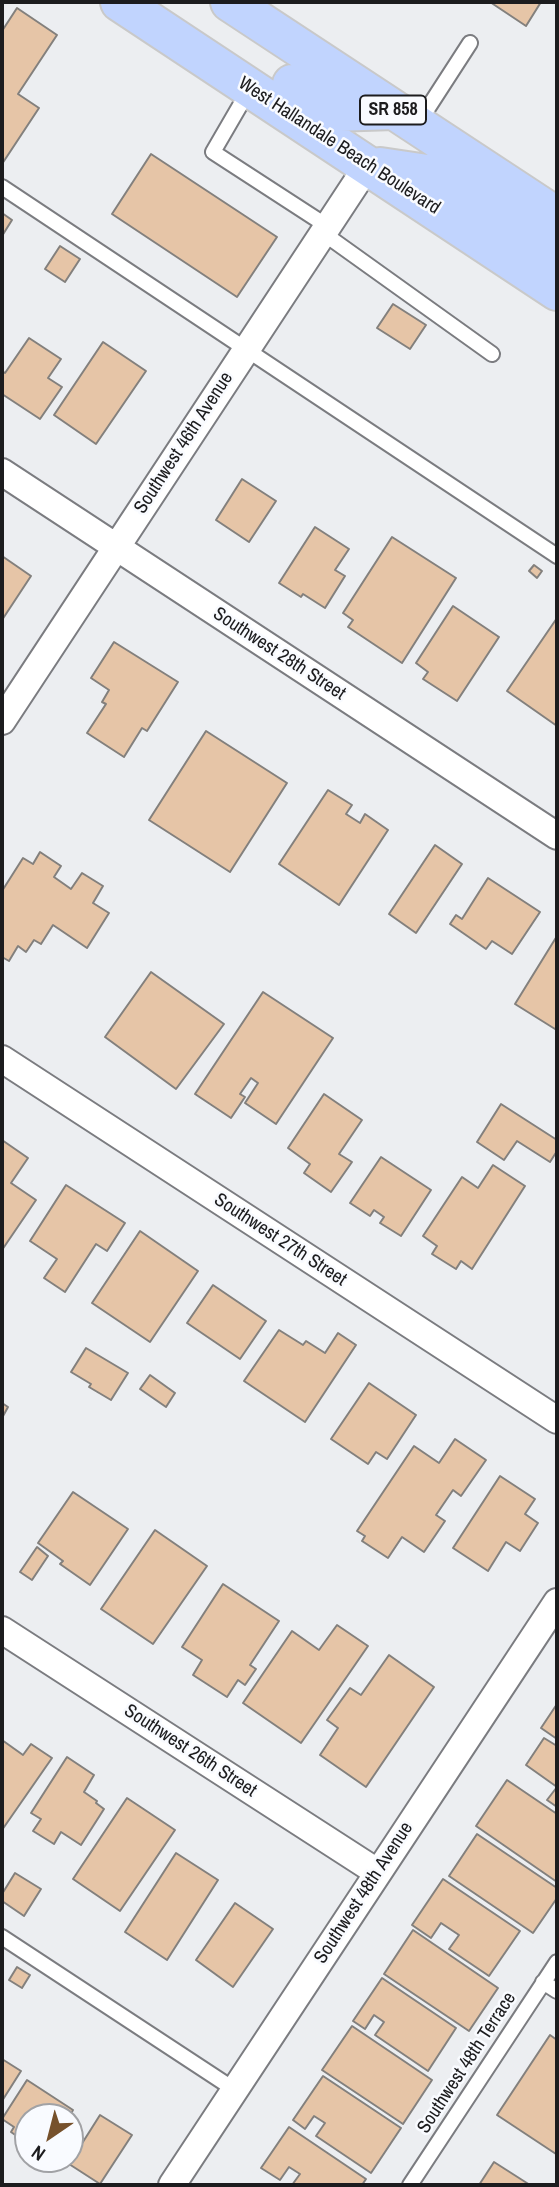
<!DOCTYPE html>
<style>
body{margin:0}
#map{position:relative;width:559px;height:2187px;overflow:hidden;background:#eceef1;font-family:"Archivo Narrow",sans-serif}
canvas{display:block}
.frame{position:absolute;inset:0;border:4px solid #1c1c1e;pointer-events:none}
.north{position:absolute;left:14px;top:2103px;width:70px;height:70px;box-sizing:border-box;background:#f9fbff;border:2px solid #a1a2a5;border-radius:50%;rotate:215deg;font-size:19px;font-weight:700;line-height:28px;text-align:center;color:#1c1c1e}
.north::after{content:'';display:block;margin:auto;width:24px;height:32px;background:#76512c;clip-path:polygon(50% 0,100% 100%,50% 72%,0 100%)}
</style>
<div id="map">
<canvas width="559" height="2187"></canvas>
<div class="frame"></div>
<div class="north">N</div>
</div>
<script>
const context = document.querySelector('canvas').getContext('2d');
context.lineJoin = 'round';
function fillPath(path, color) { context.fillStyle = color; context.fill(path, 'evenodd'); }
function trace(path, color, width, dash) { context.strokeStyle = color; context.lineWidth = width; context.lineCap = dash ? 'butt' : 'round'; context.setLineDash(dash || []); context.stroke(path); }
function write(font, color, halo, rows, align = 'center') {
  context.font = font + ' "Archivo Narrow",sans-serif'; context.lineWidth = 5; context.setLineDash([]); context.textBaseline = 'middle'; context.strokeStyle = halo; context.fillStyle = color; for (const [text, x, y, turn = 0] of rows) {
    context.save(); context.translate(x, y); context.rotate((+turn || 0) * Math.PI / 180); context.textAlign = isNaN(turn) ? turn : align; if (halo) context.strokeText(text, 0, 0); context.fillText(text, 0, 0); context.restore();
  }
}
const building = new Path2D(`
 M490,2H541L526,26Z
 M17,8L57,35L18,94L39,108L2,164V31Z
 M151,154L277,237L237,297L112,214Z
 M2,213L12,220L2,236Z
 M60,246L80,259L65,282L45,269Z
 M393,304L426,325L410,349L377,328Z
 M29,338L61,359L48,378L62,387L40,419L2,394V371L5,373Z
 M103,342L146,371L96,444L54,415Z
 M242,479L276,501L249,542L216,520Z
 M315,527L349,549L335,570L345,576L325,608L303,594L301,597L279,583Z
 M392,537L456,578L402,663L348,627L353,620L343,613Z
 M2,556L31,576L2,620Z
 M534,565L542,571L537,578L529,571Z
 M453,606L499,637L457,701L423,679L428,672L416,663Z
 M557,618V726L507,691Z
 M114,642L178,682L147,731L142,728L124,757L87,733L106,704L102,702L109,690L91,678Z
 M206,731L287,783L230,872L149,820Z
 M328,790L352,805L346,814L360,823L365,814L388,830L339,905L279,864Z
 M435,845L462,864L416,933L389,914Z
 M40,852L61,866L54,877L71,889L82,873L103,886L93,903L109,913L87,948L53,925L41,944L34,940L26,952L18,946L9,961L2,957V891L23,858L33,864Z
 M488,878L540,912L512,954L492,941L486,949L450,924L456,915L462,919Z
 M557,936V1026L555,1029L515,1004Z
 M151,972L224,1024L176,1089L105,1037Z
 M263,992L333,1038L276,1124L245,1103L258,1083L251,1078L240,1094L245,1097L231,1118L195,1094Z
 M324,1094L362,1120L339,1154L352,1162L331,1192L304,1173L310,1164L288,1148Z
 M501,1104L557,1140V1151L550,1162L517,1141L504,1160L477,1142Z
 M2,1140L28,1158L11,1183L36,1200L2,1250Z
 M381,1157L431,1190L401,1236L380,1223L384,1217L374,1210L370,1216L350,1203Z
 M493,1165L525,1186L472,1269L461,1261L456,1269L432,1254L437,1246L423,1236L462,1177L478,1188Z
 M66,1185L125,1223L107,1251L96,1244L65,1292L44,1278L57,1259L30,1241Z
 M140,1231L198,1271L150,1342L92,1303Z
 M213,1285L266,1321L240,1359L187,1323Z
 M279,1330L303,1345L306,1341L325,1353L338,1333L356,1345L305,1422L244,1381Z
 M86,1348L128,1373L111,1400L89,1387L91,1384L71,1372Z
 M150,1375L175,1393L166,1407L140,1389Z
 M369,1383L416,1415L387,1459L376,1452L368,1464L331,1439Z
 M2,1403L8,1407L2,1418Z
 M455,1439L486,1460L461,1496L453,1490L436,1515L445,1521L424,1552L402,1537L388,1558L362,1541L365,1536L357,1531L414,1446L439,1463Z
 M500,1476L535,1499L525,1514L538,1523L520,1551L506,1542L488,1571L453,1548Z
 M73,1492L128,1529L90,1585L60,1564L63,1561L38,1543Z
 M155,1530L207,1566L153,1644L101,1609Z
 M37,1547L48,1556L32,1580L20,1572Z
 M223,1584L279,1621L250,1665L256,1669L245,1685L238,1680L227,1697L193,1675L202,1660L182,1647Z
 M337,1625L368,1646L301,1743L243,1703L292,1631L319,1650Z
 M389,1655L434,1687L366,1787L320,1755L338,1728L327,1720L350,1688L361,1695Z
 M557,1704V1739L541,1728Z
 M544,1738L557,1746V1807L547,1800L557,1787L526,1765Z
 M2,1740L23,1755L31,1744L52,1758L2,1830Z
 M67,1757L94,1775L84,1792L97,1801L96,1803L104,1809L81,1845L61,1832L54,1844L33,1831L41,1819L31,1813Z
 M507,1780L557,1814V1882L476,1826Z
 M127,1798L175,1830L120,1911L73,1879Z
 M477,1834L557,1888V1898L533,1933L449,1876Z
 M176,1853L218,1880L167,1960L125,1932Z
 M15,1873L41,1889L24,1916L2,1901V1894Z
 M443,1879L520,1931L489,1976L449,1949L459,1935L441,1923L431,1938L412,1925Z
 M235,1903L273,1929L233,1987L196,1960Z
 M413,1930L498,1988L469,2031L384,1974Z
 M17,1967L30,1975L22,1988L9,1980Z
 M382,1978L456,2028L428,2071L375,2035L384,2022L374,2015L365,2029L353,2021Z
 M352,2026L432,2080L403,2124L322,2070Z
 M550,2035L557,2040V2152L556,2154L497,2115Z
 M2,2059L21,2071L2,2101Z
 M323,2076L401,2128L371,2173L316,2136L325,2123L314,2116L305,2129L293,2120Z
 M27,2080L73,2110L69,2117H28V2144L11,2132L14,2127L2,2119Z
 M100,2115L132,2135L100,2184L69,2164Z
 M289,2127L366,2179L362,2185H292L300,2174L289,2167L280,2180L261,2168Z
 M494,2162L530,2185H479Z`);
const lane = new Path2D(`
 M249,90L213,152L327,226
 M417,125L470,43
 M2,187L557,556
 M323,233L492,354
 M2,1937L235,2090
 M543,1982L557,1991
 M410,2185L557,1962`);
const street = new Path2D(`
 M2,472L557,836
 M2,721L368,165
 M2,1059L557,1420
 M2,1630L377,1872
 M172,2185L557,1602`);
const primary = new Path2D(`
 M120,2L557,291
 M230,2L557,217
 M292,84L333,112L394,110
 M380,167L447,177L557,249`);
const shields = [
 [393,110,66]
];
const shieldNames = [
 ["SR 858",393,110]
];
const streetNames = [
 ["West Hallandale Beach Boulevard",339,146,33],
 ["Southwest 46th Avenue",184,443,-57],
 ["Southwest 28th Street",279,654,33],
 ["Southwest 27th Street",280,1240,33],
 ["Southwest 26th Street",190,1751,33],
 ["Southwest 48th Avenue",364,1893,-57],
 ["Southwest 48th Terrace",467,2063,-57]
];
fillPath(building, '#e6c5a7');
trace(building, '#83807d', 2);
trace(lane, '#7b7c80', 18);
trace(street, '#7b7c80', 30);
trace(primary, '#c9c9c9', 42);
trace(lane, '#fff', 14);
trace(street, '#fff', 26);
trace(primary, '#c1d4fe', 38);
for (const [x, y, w] of shields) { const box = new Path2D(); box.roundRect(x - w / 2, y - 14.5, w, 29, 5); context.fillStyle = '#f9fbff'; context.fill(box); trace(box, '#1c1c1e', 2); }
write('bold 18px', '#1c1c1e', null, shieldNames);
write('19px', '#1c1c1e', '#f9fbff', streetNames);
</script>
